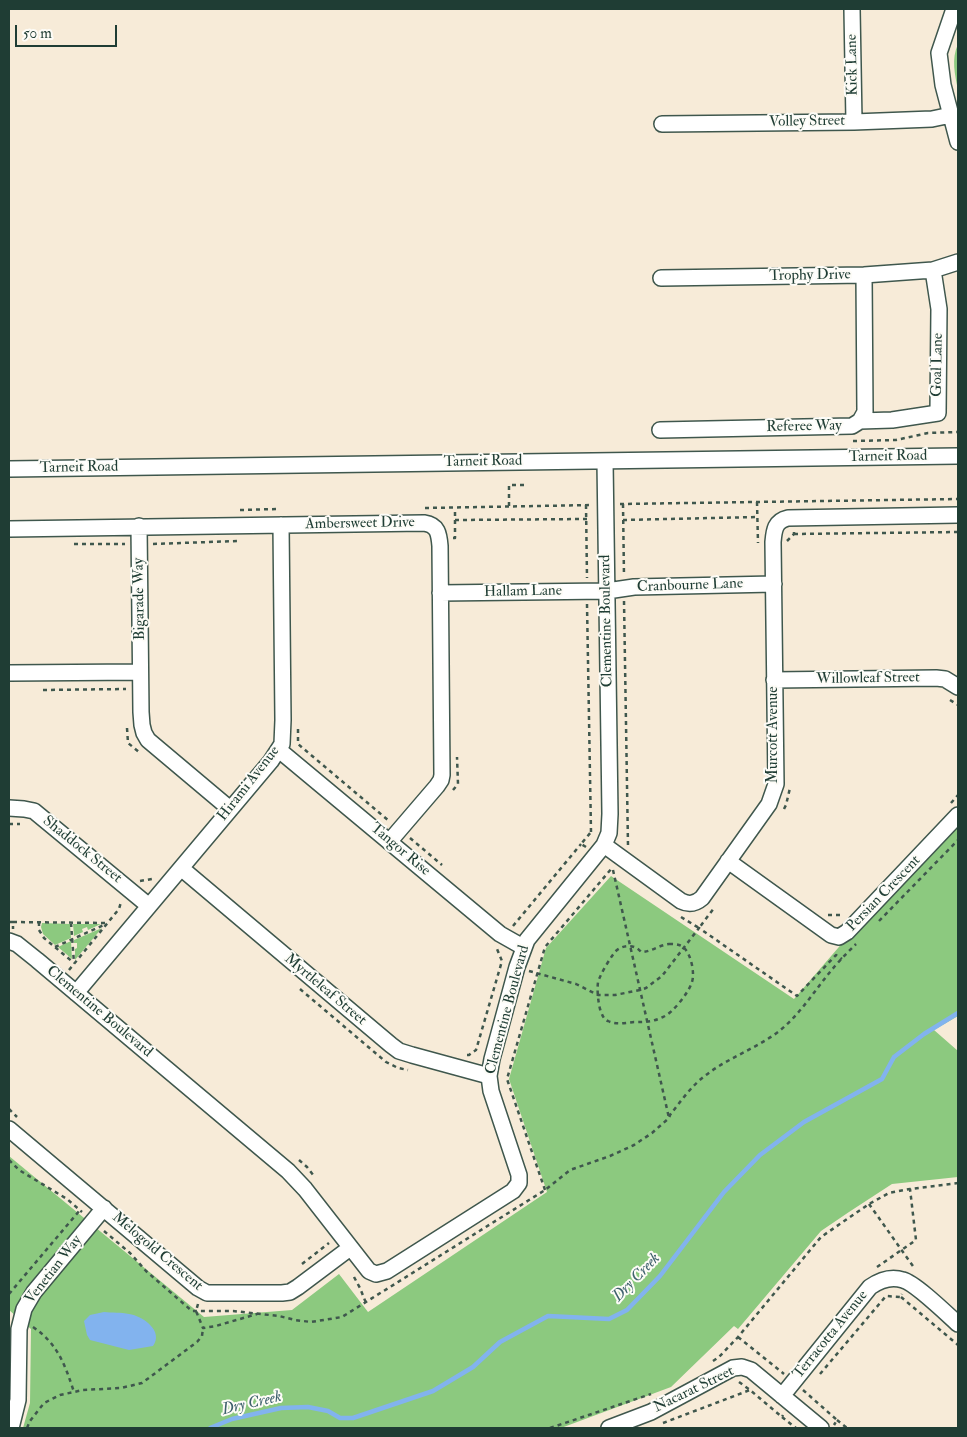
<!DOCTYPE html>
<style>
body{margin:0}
#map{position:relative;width:967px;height:1437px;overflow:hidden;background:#f7ebd8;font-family:"IM FELL Double Pica",serif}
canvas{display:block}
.frame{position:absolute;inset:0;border:10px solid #1f3d34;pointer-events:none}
.scale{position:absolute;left:15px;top:25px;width:102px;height:22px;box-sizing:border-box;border:2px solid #1f3d34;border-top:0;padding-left:6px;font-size:15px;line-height:18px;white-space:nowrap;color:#1f3d34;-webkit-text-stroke:4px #fdfcf7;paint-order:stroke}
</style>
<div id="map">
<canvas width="967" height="1437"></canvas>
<div class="frame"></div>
<div class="scale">50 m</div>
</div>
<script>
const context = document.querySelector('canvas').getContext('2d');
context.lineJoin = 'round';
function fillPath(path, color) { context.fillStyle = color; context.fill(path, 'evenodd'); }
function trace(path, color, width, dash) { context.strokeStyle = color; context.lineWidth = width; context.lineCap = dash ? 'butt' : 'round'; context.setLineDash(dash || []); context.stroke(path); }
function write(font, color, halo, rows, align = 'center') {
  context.font = font + ' "IM FELL Double Pica",serif'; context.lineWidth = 4; context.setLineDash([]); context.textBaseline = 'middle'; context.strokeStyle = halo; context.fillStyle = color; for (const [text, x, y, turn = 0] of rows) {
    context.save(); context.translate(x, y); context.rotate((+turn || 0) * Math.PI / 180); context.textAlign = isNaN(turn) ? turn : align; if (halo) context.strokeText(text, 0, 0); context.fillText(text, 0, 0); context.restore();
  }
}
const green = new Path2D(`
 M958,44V90C955,75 951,59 958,44Z
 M958,809V1016L934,1030L958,1051V1177L892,1184L849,1212L821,1231L738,1329L734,1326L671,1387L561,1428H23L30,1403L31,1329L9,1310V1156L204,1317L292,1310L339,1274L368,1312L547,1192L509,1079L546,948L611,876L794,999Z
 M42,923L70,924L71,938L55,945L43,934L41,927Z
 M73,924H101L88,930L87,927L82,929L83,932L74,936Z
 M102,928L75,960V949L77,948V943H74V940Z
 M71,941L72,959L58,947Z`);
const water = new Path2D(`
 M104,1312C112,1313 121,1312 129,1314C143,1316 164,1331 153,1346L129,1350L90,1340L87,1335L84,1321L90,1315Z`);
const stream = new Path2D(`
 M210,1428L232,1419L281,1408L308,1407L328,1411L340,1418H353L433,1391L473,1367L500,1342L548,1316L609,1319L627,1310L660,1276L724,1192L760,1155L804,1122L882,1079L894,1057L924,1034L958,1013`);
const path = new Path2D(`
 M853,441L896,440L928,433L958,432
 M757,502L758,543
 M620,504L958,499
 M623,504L624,576
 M586,505L587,578
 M509,506V485H525
 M425,508L592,505
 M240,510L277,509
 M455,520L587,519
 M623,520L757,517
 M794,534L958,532
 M453,538H455V508
 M787,541L794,534V532
 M74,544H125
 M153,544L237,541
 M624,601L628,846
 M587,604L591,832H592
 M43,690L126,689
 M950,700L958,705
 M127,728L128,743L139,752
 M298,729V744L389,821
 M453,790L458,784L457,757
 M951,803L958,795
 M784,809L786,805L790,788
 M9,824H20
 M410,838L442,865
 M586,847L581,844L591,832
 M613,870L669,1118
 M140,881L152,879
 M828,915H842
 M681,917L699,928L714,908
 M879,921L958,840
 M9,922H13V929
 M13,922L107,923
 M39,922V930L44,938L74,963
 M71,923L74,963
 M513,926L581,844
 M669,944C674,944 679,944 683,947C691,953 695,973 692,982C689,992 673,1013 663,1017C653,1022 645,1022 634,1022C625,1023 616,1025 608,1021C603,1019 602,1014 600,1009C598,1000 597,991 598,982C600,975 612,954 617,950C625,944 636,945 641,952C651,952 659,945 669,944Z
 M55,947L106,924
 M69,970L119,909L121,902
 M529,971L576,984L598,995H615L640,990L646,988L662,976L699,928L797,996L836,955L842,959
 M300,989L386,1062L398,1068L408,1070
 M467,1055H469L476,1050L502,961L497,949
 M9,1109L17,1117
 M9,1160L19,1170L67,1199L82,1212
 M299,1160L307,1167L314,1176
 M545,1190L507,1079L545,947L612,868
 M869,1204L915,1269
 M104,1231L130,1253L146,1271L192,1311H233L279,1316L295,1320L311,1322L342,1317L545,1190L570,1170L610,1156L634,1145L652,1133L669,1118L670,1115C681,1101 692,1085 706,1075C728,1058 755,1049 778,1032C801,1014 816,988 835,966C842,958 849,951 856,944
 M302,1264L329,1243
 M877,1267L916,1240L910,1189
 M354,1277L360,1288L366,1303
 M9,1294L80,1210
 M901,1297L958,1345
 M198,1304L196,1311L203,1328L216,1326L257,1314
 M33,1327C58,1344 65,1365 74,1392
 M738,1337L784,1374
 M713,1361L719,1357L738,1337L821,1237L869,1204L889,1193L910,1189L958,1183
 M820,1374L886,1296L901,1297L902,1294
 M739,1382L750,1390L782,1417L783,1415
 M803,1390L837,1420L834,1425
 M782,1417L796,1428
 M837,1420L847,1428
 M663,1423L750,1390
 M27,1428L30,1421L44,1403L60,1395L83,1390L121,1388L142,1383L197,1342L202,1336L203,1328
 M550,1428L651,1394`);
const minor = new Path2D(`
 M852,9L854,122
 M954,9L939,53L943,85L958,142
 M662,124L854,122L932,119L951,115
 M661,278L864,275L933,270L958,262
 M860,421L892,420L938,413L939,309L933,270
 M660,430L852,426L860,421L865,412L864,275
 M9,469L958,456
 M139,526L141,712L142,725L144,733L148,740L230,809
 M9,529L424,523C438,525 439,534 440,546L442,775L441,780L437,786L389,842
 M440,593L607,591L634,587L774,584
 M9,673L140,672
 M774,680L936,678L945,679L958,687
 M279,750L500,934L523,947
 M9,808L24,809L34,811L149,906
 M604,845L681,901C689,905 695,904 702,898L769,804L776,784L773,542C774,530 775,521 788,518L958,515
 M728,861L831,935L839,937L847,932L958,815
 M181,868L391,1045L399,1051L412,1055L489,1076
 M9,941L17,944L37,960L288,1171L305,1189L369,1271L376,1274L387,1271L513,1191L519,1183V1175L491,1091L489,1076L492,1059L517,967L527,940L604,845L609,833L610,814L605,461
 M76,993L271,761L282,744L283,720L281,525
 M9,1129L198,1288L207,1293H282L290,1292L298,1287L350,1248
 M782,1396L870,1287C880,1280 891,1276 903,1280C915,1283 947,1314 958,1324
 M11,1428L18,1400L19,1329L24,1309L34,1292L104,1208
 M609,1428L651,1412L733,1368L742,1367L751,1370L821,1428`);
const streetNames = [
 ["Kick Lane",853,65,-91],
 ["Volley Street",807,122,-1],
 ["Trophy Drive",810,276,-1],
 ["Goal Lane",938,365,-89],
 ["Referee Way",804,427,-1],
 ["Tarneit Road",888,457,-1],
 ["Tarneit Road",483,462,-1],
 ["Tarneit Road",79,468,-1],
 ["Ambersweet Drive",360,524,-1],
 ["Cranbourne Lane",690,586,-2],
 ["Hallam Lane",523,592,-1],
 ["Bigarade Way",140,599,-91],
 ["Clementine Boulevard",607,621,-91],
 ["Willowleaf Street",868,679,-1],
 ["Murcott Avenue",774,735,-90],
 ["Hirami Avenue",249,784,-52],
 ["Shaddock Street",82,850,39],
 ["Tangor Rise",400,850,40],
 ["Persian Crescent",884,894,-46],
 ["Myrtleleaf Street",325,990,40],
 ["Clementine Boulevard",508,1010,-75],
 ["Clementine Boulevard",99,1012,40],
 ["Melogold Crescent",157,1252,40],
 ["Venetian Way",54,1270,-52],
 ["Terracotta Avenue",831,1335,-51],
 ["Nacarat Street",694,1390,-26]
];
const waterNames = [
 ["Dry Creek",637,1278,-46],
 ["Dry Creek",252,1404,-13]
];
fillPath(green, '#8cc97f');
fillPath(water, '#82b3ee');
trace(stream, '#82b3ee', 4.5);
trace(minor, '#3f574d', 18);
trace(path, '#3f574d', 2.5, [4, 4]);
trace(minor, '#fff', 15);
write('15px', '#1f3d34', '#fdfcf7', streetNames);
write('italic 16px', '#3d606c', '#fdfcf7', waterNames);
</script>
